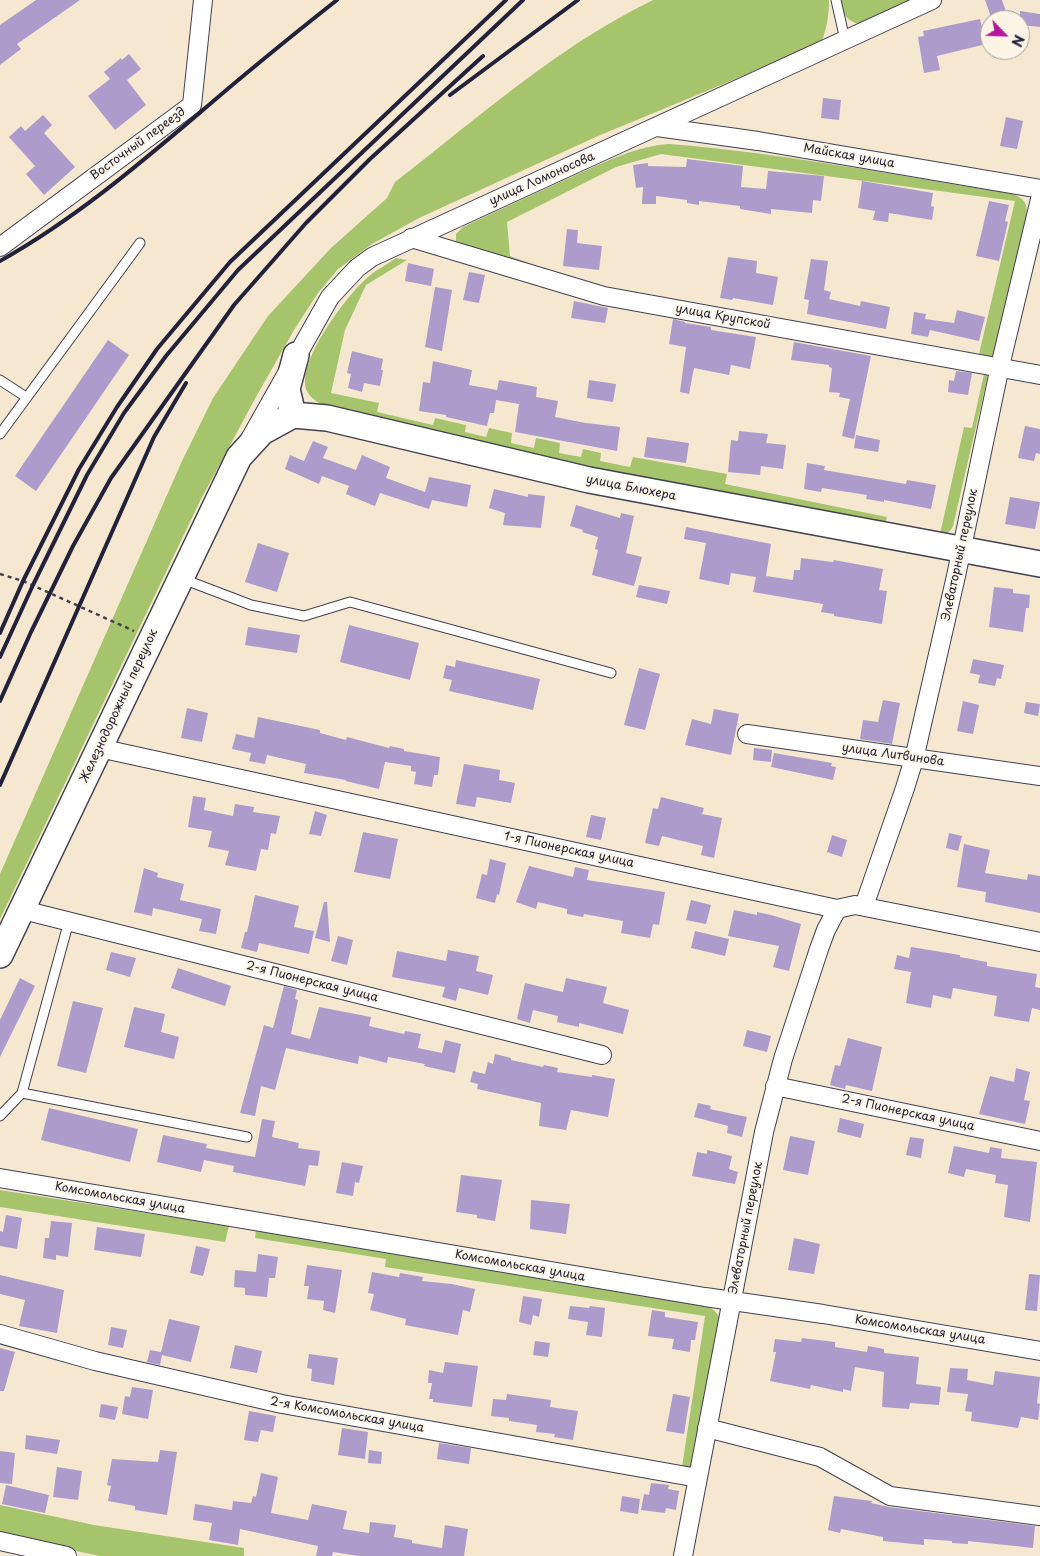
<!DOCTYPE html>
<meta charset="utf-8">
<style>
body{margin:0}
#map{position:relative;width:1040px;height:1556px;overflow:hidden;background:#f6e8d0;font-family:"Playpen Sans",sans-serif}
canvas{display:block}
.north{position:absolute;left:980px;top:10px;width:50px;height:50px;box-sizing:border-box;background:#fcf5e5;border:1px solid #a5a1a1;border-radius:50%;rotate:114deg;font-size:14px;font-weight:700;line-height:20px;text-align:center;color:#22223b}
.north::after{content:'';display:block;margin:auto;width:18px;height:22px;background:#b5179e;clip-path:polygon(50% 0,100% 100%,50% 72%,0 100%)}
</style>
<div id="map">
<canvas width="1040" height="1556"></canvas>
<div class="north">N</div>
</div>
<script>
const context = document.querySelector('canvas').getContext('2d');
context.lineJoin = 'round';
function fillPath(path, color) { context.fillStyle = color; context.fill(path, 'evenodd'); }
function trace(path, color, width, dash) { context.strokeStyle = color; context.lineWidth = width; context.lineCap = dash ? 'butt' : 'round'; context.setLineDash(dash || []); context.stroke(path); }
function write(font, color, halo, rows, align = 'center') {
  context.font = font + ' "Playpen Sans",sans-serif'; context.lineWidth = 4; context.setLineDash([]); context.textBaseline = 'middle'; context.strokeStyle = halo; context.fillStyle = color; for (const [text, x, y, turn = 0] of rows) {
    context.save(); context.translate(x, y); context.rotate((+turn || 0) * Math.PI / 180); context.textAlign = isNaN(turn) ? turn : align; if (halo) context.strokeText(text, 0, 0); context.fillText(text, 0, 0); context.restore();
  }
}
const green = new Path2D(`
 M653,0H829C829,15 827,27 822,41L738,78L598,136L419,218L372,244L338,269L318,293L294,330L256,397L200,501L0,919V874L182,461L213,398L268,316L331,248L387,198L395,182C478,118 558,46 653,0Z
 M839,0H909L858,24C846,20 841,12 839,0Z
 M669,144C784,153 898,176 1013,194C1027,200 1028,205 1026,220L996,358L979,354L1015,201L661,154L616,167L507,222L510,256L545,269L456,244V234L463,227C501,209 540,191 578,174C608,161 636,146 669,144Z
 M396,258L407,260L366,285L345,330L331,393L379,403L377,412L433,425L435,418L466,425L465,432L486,437L489,428L512,433L511,443L534,448L536,438L560,443L559,453L581,457L583,449L601,453L600,461L630,467L633,457L727,474L725,484L887,517L885,524L600,470L330,409C323,405 313,401 308,393C292,367 347,295 367,278C375,270 387,265 396,258Z
 M984,374L988,375L953,526C950,532 947,534 940,534L964,427L972,428Z
 M0,1190L229,1226L225,1242L0,1207Z
 M256,1230L444,1260L703,1304C712,1308 716,1311 720,1318L693,1469L682,1467L705,1316L385,1267L386,1259L255,1238Z
 M0,1505L94,1525L244,1548V1556H100L0,1535Z`);
const building = new Path2D(`
 M36,0H80L17,44L21,49L0,65V25Z
 M985,0H1002L1009,20H992Z
 M1020,11L1040,14V27L1020,25Z
 M980,19L986,44L937,56L940,70L924,73L918,37L924,36L923,31Z
 M129,54L141,69L127,80L146,105L115,130L88,96L110,79L104,72L121,58L122,60Z
 M823,98L841,100L839,120L821,118Z
 M43,115L52,125L44,133L75,167L44,195L26,174L35,166L9,137L21,126L25,131Z
 M1006,117L1023,121L1017,149L1000,146Z
 M687,159L743,166L741,187L766,189L768,171L824,176L821,201L813,200L812,213L771,209V214L740,209V206L699,201V205L687,203V200L656,196V204H642L643,187L636,188L633,165L648,163V166L686,167Z
 M862,181L933,193L931,206L934,207L932,220L889,213L888,222L873,220L875,211L858,208Z
 M989,201L1009,205L1005,221L1008,222L999,261L976,256Z
 M567,229L578,230L577,243L602,246L599,270L563,266Z
 M728,257L757,261L756,273L778,277L773,305L733,298L732,300L720,298Z
 M811,259L828,261L824,290L831,292L829,299L860,306L861,301L890,307L886,329L807,314L809,300L804,299Z
 M408,263L434,269L431,286L405,281Z
 M469,272L485,275L479,303L463,300Z
 M435,287L452,290L442,351L425,347Z
 M574,301L608,308L605,323L571,318Z
 M957,310L985,317L979,341L930,330L928,337L911,334L914,312L926,314L925,319L954,323Z
 M673,319L685,322V323L711,327V330L756,337L750,369L731,365L729,375L694,368L689,394L680,392L686,347L669,344Z
 M108,340L129,355L36,491L15,476Z
 M794,342L871,356L854,439L842,436L850,399L839,397L840,393L829,392L832,368L829,367V365L791,360Z
 M352,351L383,359L381,370H383L380,386L364,383L362,392L348,388L351,374L347,373Z
 M433,361L472,370L469,385L497,390L499,380L537,387L536,397L558,401L555,417L586,423L620,427L617,451L515,432L519,404L496,400L494,413H490L487,426L446,417V415L419,411L423,382L430,383Z
 M956,371L972,373L968,395L948,392L949,380L954,381Z
 M589,380L616,384L613,402L587,398Z
 M1025,426L1040,429V454L1036,453L1034,461L1018,458Z
 M739,431L768,434L766,443L786,445L783,469L761,466L760,475L728,472L731,440L738,441Z
 M856,435L880,440L878,452L854,448Z
 M647,437L689,443L686,463L644,457Z
 M313,441L328,447L323,458L356,470L362,455L390,467L386,478L425,492L429,477L471,485L467,507L432,500L429,509L380,493L375,506L372,505L346,494L349,486L322,476L319,484L285,469L290,455L304,461Z
 M807,463L825,466L824,470L906,484L907,480L936,485L931,509L884,500V502L866,499L867,495L822,488L821,492L804,489Z
 M494,489L528,497V494L545,496L541,528L503,525L505,513L489,508Z
 M1010,497L1040,502L1035,529L1005,524Z
 M576,505L620,518L621,513L634,516L626,553L642,557L634,586L592,575L598,550L595,549L598,537L582,532L583,530L570,526Z
 M686,527L771,544L766,576L793,580L794,570H800L801,558L833,562L834,560L883,569L879,590L887,591L882,624L834,616V614L821,612L823,604L753,592L756,577L731,573L729,585L699,579L706,543L684,539Z
 M258,543L289,553L277,592L245,582Z
 M639,585L670,591L667,604L636,597Z
 M994,587L1013,589V593L1030,595L1029,608H1026L1023,632L989,627Z
 M349,625L419,643L410,680L340,662Z
 M248,627L300,635L297,653L245,645Z
 M973,659L1004,665L1001,679L997,678L995,686L978,683L980,675L970,673Z
 M456,660L540,679L533,710L449,691L452,680L443,678L446,665L455,667Z
 M639,668L660,674L645,730L624,725Z
 M883,700L900,703L892,744L860,739L863,720L878,722Z
 M963,701L979,705L973,734L957,731Z
 M1026,702L1040,704L1038,716L1024,713Z
 M187,708L208,713L202,742L181,738Z
 M714,709L739,714L731,755L685,745L692,719L711,724Z
 M258,717L320,730V733L346,740L347,737L389,748L390,746L404,749V751L440,757L438,775H434L432,787L414,784L416,772L411,771V766L385,762L379,789L346,781V780L304,773L306,764L267,755L265,764L249,761L251,753L232,749L236,734L254,738Z
 M754,748L772,750L771,762L753,760Z
 M774,753L832,763L831,766L836,767L833,780L771,767Z
 M464,764L500,770L499,780L515,783L511,803L477,797L475,807L456,804Z
 M193,796L206,798L204,810L233,816L235,804L254,807L253,812L280,816L276,834L271,833L268,850L261,849L256,871L225,865L229,851L208,847L212,831L188,827Z
 M661,797L704,808L702,814L722,818L714,858L701,855L703,846L662,836L659,846L645,843L653,808L658,809Z
 M315,811L327,815L321,836L309,834Z
 M591,815L606,818L601,840L586,837Z
 M363,832L398,839L390,879L354,872Z
 M949,833L962,836L958,851L946,848Z
 M832,835L847,840L842,857L827,852Z
 M964,844L990,850L985,873L1027,880L1028,874L1040,876V913L985,902L986,892L957,887Z
 M490,859L506,863L499,895L497,894L495,903L476,898L482,874L487,875Z
 M529,866L573,877L575,867L589,870L587,880L665,892L659,925L653,924L650,938L621,933L623,921L584,914L583,917L567,914V909L538,902L536,909L516,902Z
 M144,868L158,873L157,877L184,884L180,900L221,909L216,934L199,931L202,919L153,908L152,916L134,912Z
 M255,895L299,906L294,927L314,931L309,954L259,943L257,952L241,948L245,932H247Z
 M691,900L711,905L706,924L686,920Z
 M324,902H327L330,942L315,938Z
 M734,910L757,915V912L771,915L801,924L789,971L773,967L779,946L728,936Z
 M695,931L729,939L725,956L691,948Z
 M338,936L353,940L347,965L331,961Z
 M911,947L960,955V957L987,962V966L1037,974L1035,987L1040,988V1010L1032,1008L1029,1022L994,1016L997,996L953,988L951,999L933,995L931,1008L906,1003L911,972L894,969L897,955L909,958Z
 M448,950L479,956L476,971L493,975L488,995L459,988L456,1001L442,997L445,987L392,977L397,951L446,961Z
 M111,952L136,958L130,977L106,970Z
 M178,968L231,986L225,1006L171,988Z
 M20,978L35,986L0,1057V1020Z
 M566,978L607,987L603,1003L629,1010L623,1034L579,1023V1027L557,1022L558,1016L533,1010L530,1023L517,1019L525,983L563,992Z
 M284,986L297,990L295,999L298,1000L291,1034L310,1039L319,1007L371,1017L369,1026L404,1034L405,1031L421,1034L418,1048L442,1053L445,1040L461,1044L455,1073L424,1066L425,1064L388,1057L387,1063L359,1056L358,1064L286,1048L275,1090L261,1086L255,1116L240,1113L264,1025L273,1028Z
 M73,1001L103,1008L86,1073L57,1066Z
 M134,1007L165,1014L161,1032L179,1037L174,1059L124,1047Z
 M747,1030L771,1036L767,1052L743,1046Z
 M848,1038L882,1047L872,1091L846,1085L845,1089L830,1085L835,1065L840,1066Z
 M495,1054L511,1058V1060L543,1067L544,1065L558,1068L557,1072L592,1077V1075L615,1079L608,1117L571,1110L566,1130L539,1126L541,1103L477,1089L478,1084L470,1082L473,1071L485,1074L488,1062L493,1064Z
 M1016,1068L1030,1072L1024,1100L1030,1101L1025,1124L979,1114L990,1076L1014,1082Z
 M698,1103L711,1106L710,1109L747,1117L742,1137L727,1133L728,1126L694,1117Z
 M49,1108L138,1129L130,1162L41,1140Z
 M840,1118L864,1124L861,1138L837,1132Z
 M262,1119L275,1121L272,1137L299,1143L298,1148L320,1151L318,1166L309,1165L305,1186L233,1172L234,1166L204,1160L201,1172L157,1162L163,1135L207,1144L206,1148L255,1157Z
 M790,1136L815,1141L808,1175L783,1170Z
 M910,1137L924,1139L921,1158L906,1155Z
 M954,1146L989,1153L990,1147L1002,1149L1001,1158L1037,1162L1030,1222L1004,1217L1008,1185L995,1183L996,1175L966,1169L964,1177L948,1173Z
 M707,1150L732,1156L729,1169L738,1172L735,1184L692,1176L697,1152L707,1154Z
 M342,1162L363,1166L359,1183L355,1182L353,1196L336,1193Z
 M461,1175L502,1180L495,1221L477,1218V1215L456,1212Z
 M531,1200L570,1204L566,1234L530,1229Z
 M6,1215L22,1218L17,1249L0,1246V1231L3,1232Z
 M51,1221L72,1223L68,1257L56,1255V1260L43,1258L45,1238H49Z
 M97,1227L145,1234L141,1257L94,1250Z
 M794,1238L820,1244L814,1274L788,1270Z
 M196,1246L210,1249L203,1276L190,1273Z
 M258,1254L278,1257L275,1278H269L267,1297L245,1295V1288L234,1287L235,1270L256,1272Z
 M307,1265L342,1270L335,1313L323,1310L324,1301L307,1299L309,1286H304Z
 M372,1272L399,1277L400,1273L423,1277L422,1281L452,1284L475,1289L470,1312L463,1310L458,1335L405,1325L406,1319L370,1310L374,1294L368,1293Z
 M1029,1274L1040,1275L1037,1311L1025,1310Z
 M0,1275L64,1290L57,1333L19,1326L25,1300L0,1294Z
 M523,1296L542,1299L539,1317L533,1315L531,1325L519,1322Z
 M570,1306L589,1308L590,1306L605,1308L602,1337L586,1335L588,1322L568,1319Z
 M652,1310L665,1312V1317L698,1322L695,1340H691L690,1352L672,1349L674,1339L648,1336Z
 M169,1319L200,1326L191,1362L162,1355L160,1365L147,1362L150,1350L161,1352Z
 M111,1327L127,1330L123,1348L108,1345Z
 M802,1338L835,1342V1347L867,1352L868,1346L884,1349V1353L919,1357L916,1384L941,1387L939,1405L910,1403L909,1409L882,1407L884,1372L855,1367L851,1391L843,1389V1392L811,1385L810,1389L770,1381L776,1352H773L775,1339L801,1342Z
 M535,1341L550,1343L548,1357L533,1355Z
 M235,1345L262,1351L257,1373L230,1368Z
 M0,1348L15,1352L4,1391H0Z
 M309,1354L338,1358L334,1385L311,1381L312,1369L307,1368Z
 M445,1362L478,1366L472,1407L433,1402V1399H429L432,1383H428L429,1370L443,1373Z
 M950,1368L968,1369L967,1380L993,1385L995,1371L1040,1377L1037,1403L1040,1404L1038,1420L1021,1417L1018,1428L971,1421L972,1412L965,1411L968,1394L947,1392Z
 M132,1387L153,1390L148,1419L122,1414L125,1396L130,1397Z
 M507,1394L551,1400L550,1407L578,1411L573,1440L554,1437L555,1434L536,1432L537,1425L509,1421V1418L491,1416L493,1399L506,1400Z
 M673,1394L690,1397L684,1434L666,1431Z
 M101,1404L118,1407L115,1420L99,1417Z
 M249,1411L276,1416L273,1432L261,1430L258,1442L244,1440Z
 M342,1428L368,1432L365,1459L338,1455Z
 M26,1435L60,1440L57,1454L25,1449Z
 M439,1443L471,1448L469,1464L437,1459Z
 M160,1450L177,1452L167,1515L135,1510V1506L108,1501L111,1486L107,1485L112,1459L158,1462Z
 M369,1450L382,1452L381,1464L368,1463Z
 M0,1451L15,1453L12,1484L0,1483Z
 M57,1467L82,1471L78,1500L53,1497Z
 M261,1473L278,1477L271,1513L308,1520L312,1504L347,1511L343,1529L369,1533L370,1522L396,1525L394,1537L412,1540V1543L442,1548L445,1525L468,1529L464,1556H359L333,1552L332,1556H316L318,1546L240,1529L238,1545L209,1540L212,1523L193,1520L195,1504L232,1510L233,1501L251,1503L253,1496L256,1497Z
 M651,1483L669,1485L668,1489L679,1491L676,1510L666,1508L665,1513L641,1510L644,1494L649,1495Z
 M6,1485L49,1495L45,1513L2,1504Z
 M622,1496L640,1499L638,1514L620,1511Z
 M834,1496L872,1501L871,1503L889,1507L1035,1526L1033,1548L968,1541V1544L952,1543V1541L924,1539V1545L883,1541V1537L841,1529L840,1533L828,1530Z`);
const path = new Path2D(`
 M0,574L23,581L134,631`);
const lane = new Path2D(`
 M836,0L845,40
 M0,380L26,397
 M0,434L140,243
 M183,579L251,605L304,616L350,602L611,673
 M69,921L22,1093L247,1137
 M0,1116L22,1093`);
const street = new Path2D(`
 M657,127L758,141L1040,189
 M411,238L604,296L1040,375
 M0,247L192,105L203,0
 M250,439L330,297L357,268L372,257L932,0
 M747,734L1040,776
 M99,748L837,909L855,905L1040,942
 M864,906L905,788L914,759L956,576L1000,366L1040,199
 M23,910L602,1055
 M775,1086L1040,1141
 M0,1178L705,1297L823,1314L1040,1351
 M0,1334L95,1361L282,1404L698,1478
 M707,1428L820,1457L890,1496L1040,1516
 M0,1541L67,1556
 M683,1556L764,1132L783,1059L819,949L826,930L837,909`);
const secondary = new Path2D(`
 M293,415L287,389L296,355
 M0,955L239,457L262,432L293,415L327,418L589,480L1040,564`);
const rail = new Path2D(`
 M450,95L578,0
 M0,261C77,218 144,160 210,104C252,68 294,34 337,0
 M0,633L23,581L79,469L117,407L157,349L230,262L506,0
 M0,657L33,585L87,475L124,413L166,356L238,270L523,0
 M0,701L31,632L73,546L111,478L234,305L306,223L370,159L483,56
 M0,785L154,437L186,383`);
const streetNames = [
 ["Восточный переезд",138,144,-36],
 ["Майская улица",849,156,10],
 ["улица Ломоносова",542,179,-24],
 ["улица Крупской",723,317,10],
 ["улица Блюхера",631,488,11],
 ["Элеваторный переулок",960,555,-78],
 ["Железнодорожный переулок",119,706,-65],
 ["улица Литвинова",893,755,8],
 ["1-я Пионерская улица",569,850,12],
 ["2-я Пионерская улица",312,982,14],
 ["2-я Пионерская улица",908,1113,12],
 ["Комсомольская улица",120,1198,10],
 ["Элеваторный переулок",746,1228,-79],
 ["Комсомольская улица",520,1266,10],
 ["Комсомольская улица",920,1330,9],
 ["2-я Комсомольская улица",347,1415,10]
];
fillPath(green, '#a5c46c');
fillPath(building, '#ad9bcc');
trace(lane, '#424051', 11);
trace(street, '#424051', 20);
trace(secondary, '#424051', 28);
trace(path, '#424051', 2.5, [4, 4]);
trace(lane, '#fff', 9);
trace(street, '#fff', 18);
trace(secondary, '#fff', 25);
trace(rail, '#22223b', 4);
write('12px', '#22223b', '#fcf5e5', streetNames);
</script>
